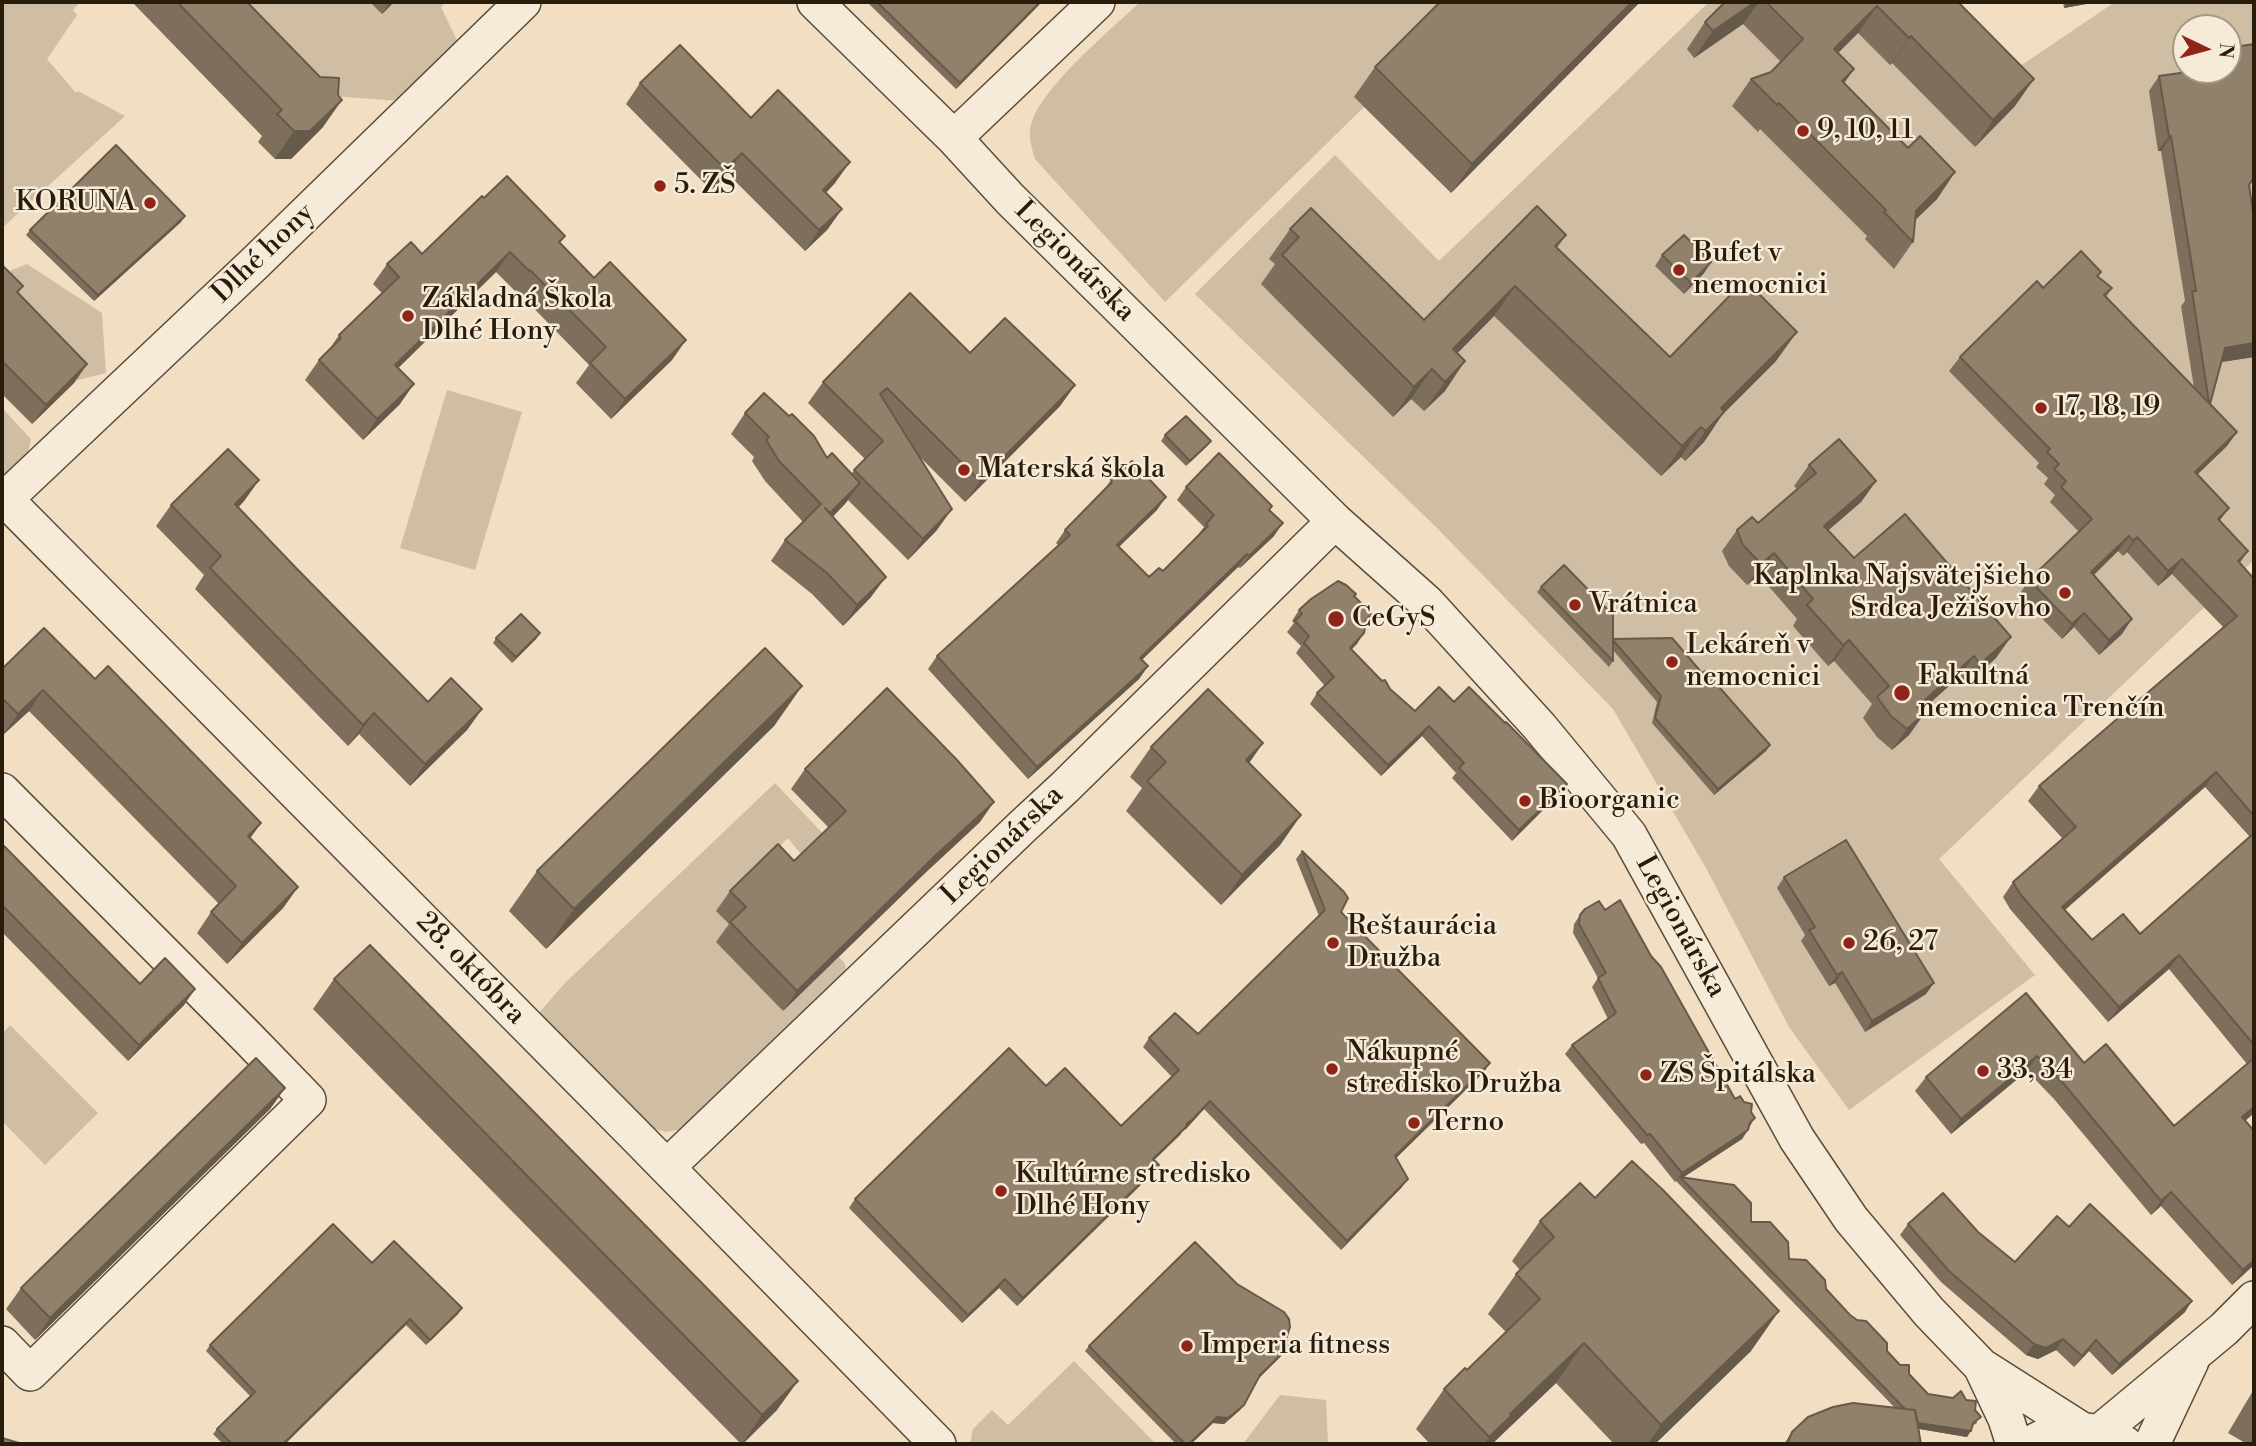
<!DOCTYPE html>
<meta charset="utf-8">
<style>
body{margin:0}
#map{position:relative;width:2256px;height:1446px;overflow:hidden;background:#f1dec3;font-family:"Libre Bodoni",serif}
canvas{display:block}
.frame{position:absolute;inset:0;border:4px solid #281c0a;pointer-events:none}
.north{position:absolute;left:2172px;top:14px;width:70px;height:70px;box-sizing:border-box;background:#f6ead8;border:2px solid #a49886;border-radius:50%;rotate:95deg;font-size:19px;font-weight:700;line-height:28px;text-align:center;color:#281c0a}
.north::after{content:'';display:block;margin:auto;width:24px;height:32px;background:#8f2418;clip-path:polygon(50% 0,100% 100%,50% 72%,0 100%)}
</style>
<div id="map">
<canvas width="2256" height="1446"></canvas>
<div class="frame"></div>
<div class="north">N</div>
</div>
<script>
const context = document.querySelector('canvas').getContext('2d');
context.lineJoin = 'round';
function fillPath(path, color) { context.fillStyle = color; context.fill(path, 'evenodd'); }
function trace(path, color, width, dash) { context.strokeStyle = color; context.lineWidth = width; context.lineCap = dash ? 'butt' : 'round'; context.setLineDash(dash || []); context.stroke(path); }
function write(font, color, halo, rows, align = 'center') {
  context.font = font + ' "Libre Bodoni",serif'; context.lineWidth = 5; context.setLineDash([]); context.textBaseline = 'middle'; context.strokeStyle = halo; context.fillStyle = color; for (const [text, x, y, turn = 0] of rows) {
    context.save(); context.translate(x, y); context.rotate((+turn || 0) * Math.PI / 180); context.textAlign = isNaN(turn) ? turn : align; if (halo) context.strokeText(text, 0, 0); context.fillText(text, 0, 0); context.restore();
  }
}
const green = new Path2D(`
 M2,2H80L73,10L77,15L47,59L76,93L78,91L125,116L2,228Z
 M210,2H446L441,7L472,72L448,100L401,101L317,95Z
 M1140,2H1449L1355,98L1364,107L1165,302L1035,159C1033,151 1029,141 1030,132C1031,95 1112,29 1140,2Z
 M1709,2H1936L2007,75L2115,2H2254V560L1939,859L2035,975L1849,1110L1789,1027L1706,868L1613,709L1437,528L1195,294L1335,155L1439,261ZM2186,28H2228V70H2186Z
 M27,264L102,313L106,373L78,380L2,287V274Z
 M447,390L522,412L475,570L400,548Z
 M2,408L31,439L25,466L2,478Z
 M775,783L827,838L804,858L788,838L717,911L732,927L783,1011L839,957L845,964L846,972L687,1128L666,1132L655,1129L539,1013L565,983Z
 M10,1025L98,1113L45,1165L2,1121V1034Z
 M1074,1361L1156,1444H970L973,1429L992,1410L1008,1425Z
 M1280,1395L1326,1400L1328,1444H1243Z`);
const street = new Path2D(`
 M815,2L954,138L1010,199L1335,521L1427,603L1539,726L1629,835L1797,1139L1851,1219L1929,1312L1981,1366L2080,1429
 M954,138L1097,2
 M2,496L633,1133L938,1444
 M2,502L255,263L523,2
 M2,791L248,1038L308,1100L30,1373L2,1344
 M667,1167L1023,826L1065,787L1335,521
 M1981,1366L2006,1419L2014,1444
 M2100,1432L2224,1329L2254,1299
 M2031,1444C2063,1424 2093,1427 2125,1444
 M2152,1444L2191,1361`);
const wall = new Path2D(`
 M132,2H247L323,127L291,159H275L258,142L262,136Z
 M370,2H394L382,14Z
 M867,2H1041L1038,6L956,89Z
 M1440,2H1640L1451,193L1354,97L1375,67Z
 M1725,2H1958L2015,106L1975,147L1892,63L1890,65L1858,33L1838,53L1854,69L1844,83L1908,148L1955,172L1937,199L1915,220L1913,242L1894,269L1865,239L1867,236L1760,129L1758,132L1732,106L1751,79L1771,72L1781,62L1743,24L1694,58L1687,49L1705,22Z
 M2063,2H2097L2064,8Z
 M2254,44L2249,185L2254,219V357L2221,362L2210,404L2237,432L2227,446L2197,475L2220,521L2248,551L2240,563L2254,579V1113L2245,1121L2254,1265L2232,1285L2161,1206L2151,1215L2054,1099L2027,1071L1951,1134L1915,1091L1926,1077L2026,993L2084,1063L2174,1126L2247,1064L2169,969L2108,1022L2010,909L2003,897L2013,882L2063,839L2028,801L2039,786L2223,627L2172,574L2158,586L2127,552L2123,556L2118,551L2094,575L2122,634L2099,655L2074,627L2062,639L2019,595L2029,580L2079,532L2050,502L2055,495L2044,484L2048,478L2036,467L2039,463L1949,371L1960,357L2043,288L2098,277L2112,288L2106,297L2194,388L2181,306L2185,301L2161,151H2158L2149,91L2159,76L2228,70V58L2235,47ZM2205,787L2250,837L2140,934L2092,940L2065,910Z
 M640,83L835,183L826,193L842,209L827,230L805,251L728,174L711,190L626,104Z
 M484,198L565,236L560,243L672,360L611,419L576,383L589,365L516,290L515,291L496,272L398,368L400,404L363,440L305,380L319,360L329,350L339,335L382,293L373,284L387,264L422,254Z
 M185,216L181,222L94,301L26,235L30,230Z
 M1290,229L1424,320L1566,235L1557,248L1670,357L1776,361L1722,415L1704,442L1685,461L1681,457L1661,476L1494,316L1457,353L1445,391L1424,411L1411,399L1393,417L1261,284L1275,264L1269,259Z
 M1662,255L1711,262L1704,273L1684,294L1655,266Z
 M2,265L23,286L18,293L87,364L74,383L32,424L2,394Z
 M970,353L1075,385L1060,406L965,502L918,455L937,530L908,560L848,500L833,517L871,597L843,626L812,594L771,561L785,540L803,522L765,481L752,461L754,457L731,434L745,413L827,458L851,474L865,459L808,403L823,382Z
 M1165,435L1207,446L1186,466L1161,441Z
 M1809,465L1876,481L1861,502L1828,530L1854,558L1996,658L1966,685L1959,677L1921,711L1924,714L1909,735L1892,750L1877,737L1863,718L1872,704L1834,661L1828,666L1793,626L1797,619L1759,575L1747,585L1729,566L1722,551L1737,530L1758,523L1797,489L1794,486Z
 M259,480L244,501L238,508L428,702L482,709L467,730L410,786L359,734L348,746L195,589L204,575L156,526L171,505Z
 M1111,480L1157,510L1119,547L1149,577L1163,571L1197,536L1204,527L1177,500L1186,487L1272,506L1269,510L1274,536L1240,568L1238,567L1142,660L1148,666L1139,679L1028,779L928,669L937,656L1058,545L1056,543L1065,530L1104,490Z
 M1541,587L1613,639L1702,673L1770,745L1766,751L1714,795L1652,723L1657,702L1613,650V661L1609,667L1537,592Z
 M1354,596L1372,614L1365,623L1364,633L1351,650L1390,689L1415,711L1454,702L1505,723L1567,784L1559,794L1512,841L1452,778L1456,773L1422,736L1381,776L1310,704L1317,693L1325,686L1296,653L1301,646L1287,632L1294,623L1292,621L1299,610Z
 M540,633L536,639L512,663L493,643L496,638Z
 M2,669L95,679L261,823L250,838L298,887L283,908L227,964L197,933L211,912L219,904L29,711L3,735L2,734Z
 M802,686L774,726L546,949L509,911L537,871Z
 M1263,743L1249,763L1301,815L1280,845L1221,905L1126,811L1142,788L1130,777L1151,747Z
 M805,769L980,822L924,874L783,1011L716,942L729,924L716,911L730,891L794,861L829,828L791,789Z
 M2,848L140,984L195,989L184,1005L128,1061L2,932Z
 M1302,851L1341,912L1484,1072L1396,1158L1402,1187L1341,1250L1204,1109L1186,1129L1183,1130L1180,1135L1154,1160L1159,1165L1153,1173L1017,1306L999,1288L962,1323L849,1208L855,1199L1046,1086L1121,1126L1172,1077L1143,1047L1149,1038L1198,1034L1319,916L1296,859Z
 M1784,877L1926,994L1865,1032L1835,983L1829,986L1801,941L1805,935L1777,888Z
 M1580,915L1735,1099L1751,1112L1755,1118L1742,1139L1684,1177L1751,1222L1789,1259L1826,1289L1850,1315L1887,1351L1928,1394L1966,1400L1975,1410L1977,1423L1972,1426L1967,1437L1919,1429L1921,1444H1784L1792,1432L1895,1408L1677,1182V1181L1675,1182L1644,1143L1641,1144L1565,1054L1572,1045L1608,1019L1592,987L1598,978L1573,933L1574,924Z
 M334,979L777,1410L743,1444H741L313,1009Z
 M285,1088L270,1109L35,1340L6,1309L21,1288Z
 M1540,1221L1751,1351L1655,1444H1614L1556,1383L1492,1444H1430L1416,1429L1444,1389L1467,1370L1506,1332L1488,1314L1516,1274L1520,1270L1512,1261Z
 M1908,1224L1978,1232L2015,1262L2069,1227L2185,1312L2112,1375L2089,1351L2074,1367L2056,1350L2038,1359L2026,1355L1941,1282L1900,1235Z
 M372,1263L458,1314L426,1345L406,1325L285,1444H223L213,1434L217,1429L250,1396L206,1351L210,1345Z
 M1286,1339L1287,1350L1258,1379L1240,1410L1224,1424L1213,1423L1191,1444H1176L1085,1351L1089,1346Z
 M2254,1389V1444H2247L2228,1433Z`);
const shadedWall = new Path2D(`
 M390,2H394L382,14Z
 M1041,2L1038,6L956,89L960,83Z
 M1632,2H1640L1451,193L1472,164Z
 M1755,2H1759L1743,24L1694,58L1713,31Z
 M2068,2H2097L2064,8Z
 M1877,6L1858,33L1815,76L1834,49Z
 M1911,36L1892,63L1890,65L1909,38Z
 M1854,69L1835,96L1842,81Z
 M2034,79L2015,106L1975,147L1993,120Z
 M342,100L323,127L291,159H275L294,131Z
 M2169,136H2171L2161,151H2158Z
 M742,153L728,174L711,190L725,169Z
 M850,162L835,183L808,211L823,190Z
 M1955,172L1937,199L1903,232L1916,211Z
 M842,209L827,230L805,251L819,230Z
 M185,216L181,222L94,301L98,295Z
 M510,252L496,272L381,385L395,365Z
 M1711,262L1704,273L1684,294L1691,283Z
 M1515,286L1494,316L1437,374L1453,349Z
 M1797,332L1776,361L1722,415L1704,442L1685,461L1721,408Z
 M686,340L672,360L611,419L625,399Z
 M2254,343V357L2215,363L2225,348Z
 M1465,361L1445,391L1424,411L1445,382Z
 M87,364L74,383L32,424L46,405Z
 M1432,369L1411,399L1393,417L1414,387Z
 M414,384L400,404L363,440L377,419Z
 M1075,385L1060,406L965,502L980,481Z
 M1701,427L1681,457L1661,476L1682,446Z
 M2237,432L2227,446L2184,487L2195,472Z
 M1211,441L1207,446L1186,466L1190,461Z
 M259,480L244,501L220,525L235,504Z
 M1876,481L1861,502L1809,547L1824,526Z
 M860,483L845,504L815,534L830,513Z
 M1166,497L1157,510L1108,557L1117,545Z
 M2229,508L2218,523V519Z
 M952,509L937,530L908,560L923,539Z
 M1283,523L1274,536L1240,568L1249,556Z
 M2129,536L2118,551L2081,587L2091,572Z
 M2137,537L2127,552L2123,556L2133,541Z
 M1774,553L1759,575L1747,585L1761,564Z
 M1247,554L1238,567L1131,670L1140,658Z
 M2182,559L2172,574L2158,586L2168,571Z
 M886,577L871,597L843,626L857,605Z
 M2084,613L2074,627L2062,639L2072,624Z
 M2132,619L2122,634L2099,655L2109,640Z
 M540,633L536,639L512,663L516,657Z
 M1364,633L1357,644L1342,659L1350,648Z
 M2011,637L1996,658L1966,685L1980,664Z
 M1849,640L1834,661L1828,666L1843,645Z
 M1974,656L1959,677L1902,728L1917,707Z
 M1148,666L1139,679L1028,779L1037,767Z
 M802,686L774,726L546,949L574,909Z
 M43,690L29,711L3,735L18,714Z
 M482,709L467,730L410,786L425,764Z
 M374,713L359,734L348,746L363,725Z
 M1924,714L1909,735L1892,750L1907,729Z
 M1429,726L1422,736L1381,776L1388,765Z
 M1263,743L1242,773L1246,760Z
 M1770,745L1766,751L1714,795L1718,789Z
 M2216,772L2205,787L2052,921L2062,907Z
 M1567,784L1559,794L1512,841L1519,830Z
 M994,802L980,822L924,874L783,1011L797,991L938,853Z
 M1301,815L1280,845L1221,905L1242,875Z
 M261,823L246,844L248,836Z
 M298,887L283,908L227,964L242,943Z
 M2179,955L2169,969L2108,1022L2119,1007Z
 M1842,972L1835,983L1829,986L1837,975Z
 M1934,983L1926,994L1865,1032L1872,1021Z
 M195,989L184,1005L128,1061L139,1045Z
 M2037,1056L2027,1071L1951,1134L1961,1119Z
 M1490,1063L1484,1072L1389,1165L1395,1156Z
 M285,1088L270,1109L35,1340L50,1318Z
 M1210,1101L1204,1109L1186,1129L1183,1130L1180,1135L1147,1167L1153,1159Z
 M2254,1107V1113L2232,1132L2242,1117Z
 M1748,1130L1742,1139L1682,1178L1680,1177L1675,1182L1682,1173Z
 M1159,1165L1153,1173L1017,1306L1023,1298Z
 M1408,1179L1402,1187L1341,1250L1347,1241Z
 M2171,1192L2161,1206L2151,1215L2161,1201Z
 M2254,1260V1265L2232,1285L2243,1270Z
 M1005,1279L999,1288L962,1323L968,1315Z
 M2192,1301L2185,1312L2112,1375L2119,1364Z
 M462,1308L458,1314L426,1345L430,1340Z
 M1779,1311L1751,1351L1655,1444H1648L1661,1425Z
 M410,1319L406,1325L285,1444H283Z
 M2063,1339L2056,1350L2038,1359L2026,1355L2034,1344Z
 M2096,1340L2089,1351L2074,1367L2082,1356Z
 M1584,1343L1556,1383L1492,1444H1484L1510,1414Z
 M1291,1345L1287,1350L1256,1381L1260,1375Z
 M798,1381L777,1410L742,1444L762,1415Z
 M1244,1405L1240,1410L1224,1424L1213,1423L1191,1444H1189L1217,1417Z
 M1918,1423L1971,1431L1967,1437L1914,1428Z`);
const building = new Path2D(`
 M177,2H247L320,77L339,78L338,95L342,100L310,131H294L277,114L282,110Z
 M877,2H1040L960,83Z
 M1440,2H1632L1472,164L1375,67Z
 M1725,2H1755L1713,31L1705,22Z
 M1766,2H1958L2034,79L1993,120L1911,36L1909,38L1877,6L1834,49L1854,69L1842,81L1908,148L1920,136L1955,172L1916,211L1913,242L1884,212L1886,210L1779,103L1777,105L1751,79L1771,72L1803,39Z
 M2254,44V147H2253L2254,155V177L2249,185L2254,219V343L2225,348L2210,404L2237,432L2195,472L2229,508L2218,519L2248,551L2238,561L2254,579V816L2216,772L2062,907L2092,940L2123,914L2140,934L2254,833V1045L2179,955L2119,1007L2020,894L2013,882L2076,827L2039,786L2237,616L2182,559L2168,571L2137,537L2133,541L2129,536L2091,572L2132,619L2109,640L2084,613L2072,624L2029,580L2092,519L2061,487L2066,481L2054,469L2059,464L2047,452L2050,449L1960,357L2037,281L2043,288L2081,251L2101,272L2097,276L2112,288L2104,295L2209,403L2192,291H2196L2171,136H2169L2159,76L2201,70H2228V66L2238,64L2235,47Z
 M680,45L751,118L778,90L850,162L823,190L842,209L819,230L742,153L725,169L640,83Z
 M116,145L185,216L98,295L30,230Z
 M507,176L565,236L559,242L594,278L610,262L686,340L625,399L590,363L606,347L530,270L529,271L510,252L395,365L414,384L377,419L319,360L341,338L339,335L399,277L387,264L411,242L422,254L482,196L484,198Z
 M1537,206L1566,235L1555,246L1670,357L1745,280L1797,332L1721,408L1724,412L1706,431L1701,427L1682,446L1515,286L1453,349L1465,361L1445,382L1432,369L1414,387L1282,255L1299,237L1290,229L1311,208L1424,320Z
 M1684,235L1711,262L1691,283L1662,255Z
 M2,265L23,286L17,292L87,364L46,405L2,361Z
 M910,293L970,353L1005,318L1075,385L980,481L887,388L880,394L952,509L923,539L854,470L883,441L823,382Z
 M764,393L789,416L792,414L814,436L827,458L832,453L860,483L830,513L825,508L886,577L857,605L827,573L785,540L821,504L779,461L766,440L769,437L745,413Z
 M1186,416L1211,441L1190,461L1165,435Z
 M1839,439L1876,481L1824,526L1854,558L1905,514L2011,637L1980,664L1974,656L1917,707L1924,714L1907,729L1891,716L1877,697L1889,686L1849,640L1843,645L1807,605L1813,599L1774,553L1761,564L1743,545L1737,530L1752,517L1758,523L1816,473L1809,465Z
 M228,449L259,480L235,504L297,569L428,702L451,678L482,709L425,764L374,713L363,725L210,568L221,556L171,505Z
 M1219,453L1272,506L1269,510L1283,523L1249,556L1247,554L1140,658L1148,666L1037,767L937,656L1070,535L1065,530L1112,482L1111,480L1132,461L1166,497L1117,545L1149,577L1159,568L1163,571L1208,526L1206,524L1214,515L1186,487Z
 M1564,565L1613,615V639L1672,638L1702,673L1705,671L1770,745L1718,789L1655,718L1661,696L1613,640V661L1541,587Z
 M1338,581L1346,585L1356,594L1354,596L1372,614L1366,620L1364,633L1350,648L1382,681L1385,680L1390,689L1415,711L1439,687L1454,702L1469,687L1505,723L1506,722L1567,784L1519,830L1459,768L1464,763L1429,726L1388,765L1317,693L1334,677L1304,643L1309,636L1295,621L1302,614L1299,610L1311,599Z
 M521,614L540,633L516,657L496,638Z
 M44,628L95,679L108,666L261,823L248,836L298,887L242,943L211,912L236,886L43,690L18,714L2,698V669Z
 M765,648L802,686L574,909L537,871Z
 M887,688L957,760L994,802L938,853L797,991L730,922L746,907L730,891L778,844L794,861L846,811L805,769Z
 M1208,689L1263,743L1246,760L1301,815L1242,875L1147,781L1166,762L1151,747Z
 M1846,840L1934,983L1872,1021L1842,972L1837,975L1809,930L1815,927L1784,877Z
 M4,846L140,984L165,958L195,989L139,1045L2,905V848Z
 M1302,851L1344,892L1348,898L1341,912L1490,1063L1395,1156L1408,1179L1347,1241L1210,1101L1192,1120L1187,1123L1186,1127L1153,1159L1159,1165L1023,1298L1005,1279L968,1315L855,1199L1009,1048L1046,1086L1065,1068L1121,1126L1179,1070L1149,1038L1175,1013L1198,1034L1325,910Z
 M1620,900L1651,956L1661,967L1735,1099L1740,1096L1744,1102L1752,1104L1751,1112L1755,1118L1750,1122L1748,1130L1682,1173L1650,1134L1647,1135L1572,1045L1616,1013L1598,978L1606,973L1579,924L1580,915L1585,909L1599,901L1605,910Z
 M370,945L798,1381L762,1415L334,979Z
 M2026,993L2084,1063L2106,1044L2174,1126L2254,1058V1107L2242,1117L2254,1131V1260L2243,1270L2171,1192L2161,1201L2064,1084L2037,1056L1961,1119L1926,1077Z
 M256,1058L285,1088L50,1318L21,1288Z
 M1632,1161L1663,1190L1779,1311L1661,1425L1584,1343L1510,1414L1511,1416L1489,1437L1444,1389L1465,1368L1467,1370L1540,1299L1516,1274L1554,1237L1540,1221L1580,1183L1595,1198Z
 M1680,1177L1734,1185L1751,1203V1222H1770L1788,1242L1789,1259L1806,1260L1825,1280L1826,1289L1850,1315L1857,1320L1866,1321L1887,1343V1351L1900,1365H1909V1374L1928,1394L1953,1398L1961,1391L1966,1400L1976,1401L1975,1410L1981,1417L1973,1423L1971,1431L1918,1423L1915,1410L1905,1409Z
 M1943,1193L1978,1232L2015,1262L2057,1216L2069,1227L2090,1204L2192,1301L2119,1364L2096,1340L2082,1356L2063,1339L2046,1348L2034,1344L1949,1271L1908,1224Z
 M333,1224L372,1263L394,1241L462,1308L430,1340L410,1319L283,1444H232L217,1429L255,1392L210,1345Z
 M1195,1242L1237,1284L1284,1312L1289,1319L1290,1327L1286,1339L1291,1345L1260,1375L1244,1405L1228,1418L1217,1417L1189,1444H1185L1089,1346Z
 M1853,1403L1915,1410L1921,1444H1787L1792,1432L1808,1417L1833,1407Z
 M2,1438L19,1443L44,1444H2Z`);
const markers = [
 [1803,131,7,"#8f2418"],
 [660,186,7,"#8f2418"],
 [150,203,7,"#8f2418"],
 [1679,270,7,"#8f2418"],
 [408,316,7,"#8f2418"],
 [2041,408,7,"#8f2418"],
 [964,470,7,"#8f2418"],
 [2065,593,7,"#8f2418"],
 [1575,605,7,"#8f2418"],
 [1336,619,9,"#8f2418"],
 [1672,662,7,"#8f2418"],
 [1902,693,9,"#8f2418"],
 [1525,801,7,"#8f2418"],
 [1333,943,7,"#8f2418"],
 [1849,943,7,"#8f2418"],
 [1332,1069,7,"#8f2418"],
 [1983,1071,7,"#8f2418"],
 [1646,1075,7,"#8f2418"],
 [1414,1123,7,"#8f2418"],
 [1001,1191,7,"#8f2418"],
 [1187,1346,7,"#8f2418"]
];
const poiNames = [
 ["9, 10, 11",1817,131],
 ["5. ZŠ",674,186],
 ["KORUNA",136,203,"right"],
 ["Bufet v",1693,254],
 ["nemocnici",1693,286],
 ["Základná Škola",422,300],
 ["Dlhé Hony",422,332],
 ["17, 18, 19",2055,408],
 ["Materská škola",978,470],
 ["Kaplnka Najsvätejšieho",2051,577,"right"],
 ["Srdca Ježišovho",2051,609,"right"],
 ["Vrátnica",1589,605],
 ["CeGyS",1352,619],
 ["Lekáreň v",1686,646],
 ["nemocnici",1686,678],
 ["Fakultná",1918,677],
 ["nemocnica Trenčín",1918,709],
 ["Bioorganic",1539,801],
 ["Reštaurácia",1347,927],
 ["Družba",1347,959],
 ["26, 27",1863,943],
 ["Nákupné",1346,1053],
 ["stredisko Družba",1346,1085],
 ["33, 34",1997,1071],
 ["ZS Špitálska",1660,1075],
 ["Terno",1428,1123],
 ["Kultúrne stredisko",1015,1175],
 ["Dlhé Hony",1015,1207],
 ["Imperia fitness",1201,1346]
];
const streetNames = [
 ["Dlhé hony",264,254,-44],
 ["Legionárska",1074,262,45],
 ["Legionárska",1003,846,-44],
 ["Legionárska",1680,927,61],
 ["28. októbra",470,969,46]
];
fillPath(green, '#cfbda4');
trace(street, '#5a4c38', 38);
trace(street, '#f6ead8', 35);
fillPath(wall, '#7d6f5b');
fillPath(shadedWall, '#665a4a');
fillPath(building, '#91816a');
trace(building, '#665a4a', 2);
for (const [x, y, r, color] of markers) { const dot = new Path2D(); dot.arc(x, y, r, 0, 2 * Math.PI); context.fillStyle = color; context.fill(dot); trace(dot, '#f6ead8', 2.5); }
write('28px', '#281c0a', '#f6ead8', poiNames, 'left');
write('28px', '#281c0a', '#f6ead8', streetNames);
</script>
